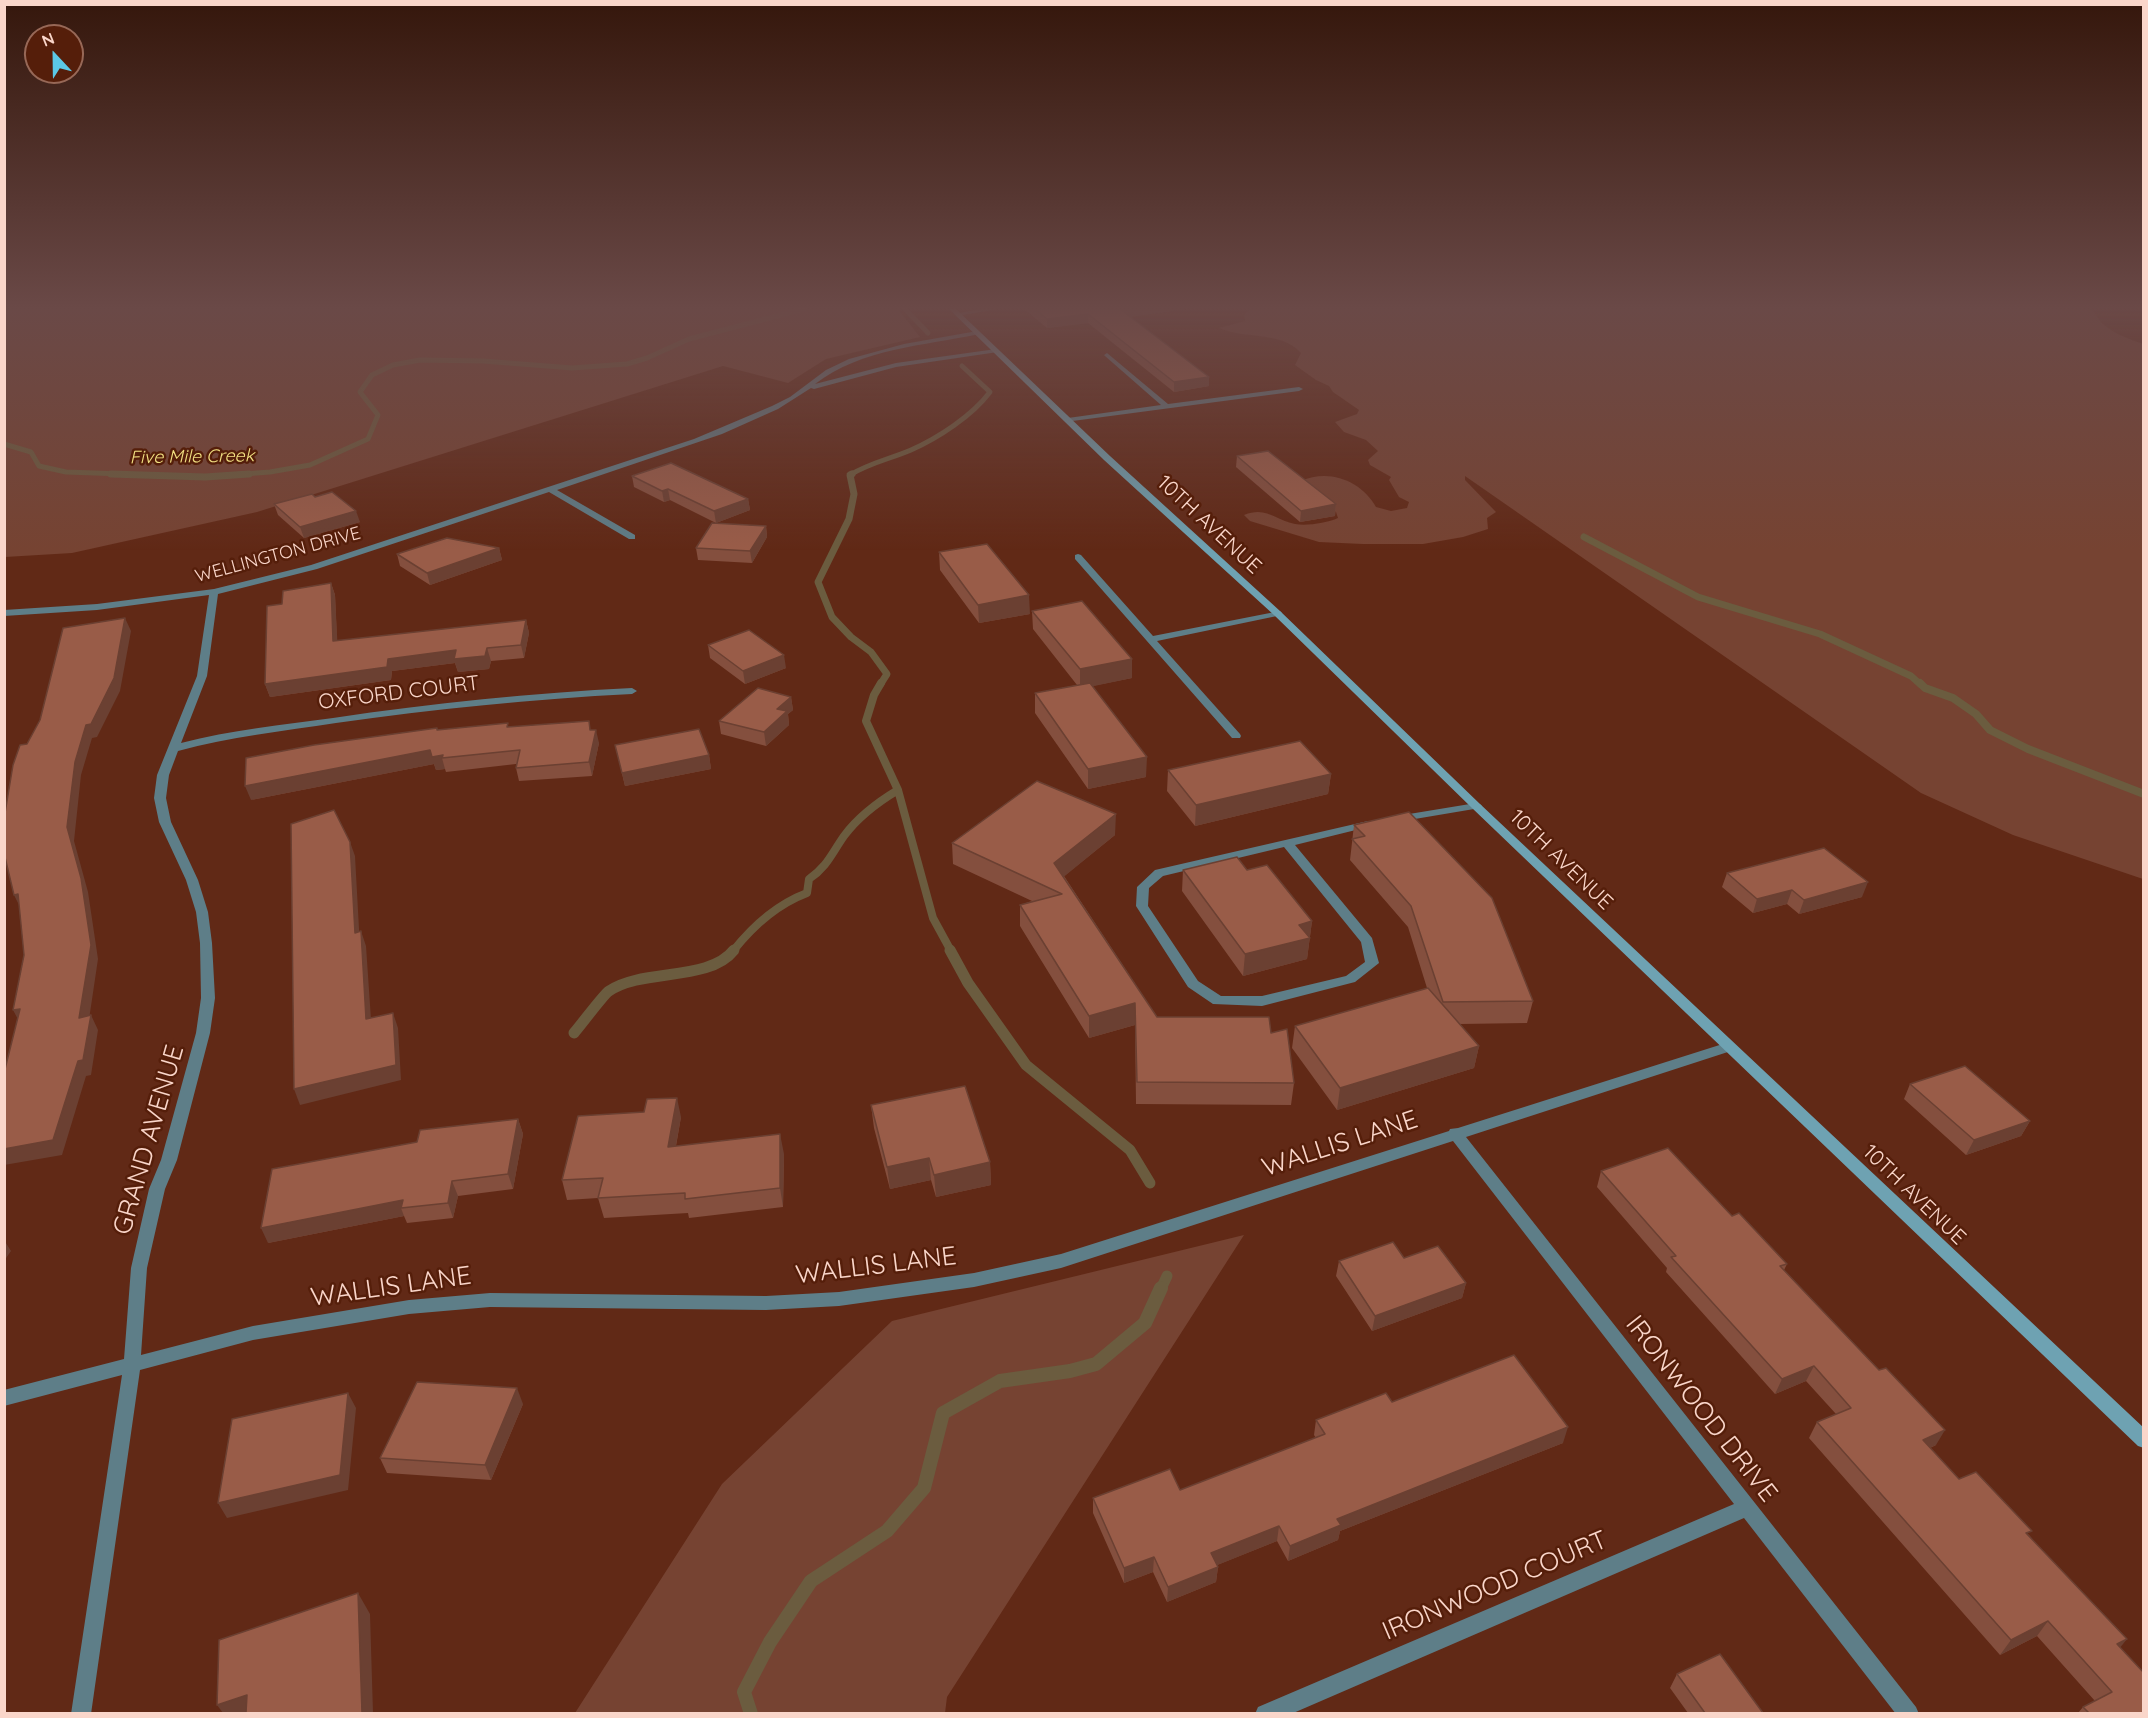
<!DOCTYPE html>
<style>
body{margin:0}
#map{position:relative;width:2148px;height:1718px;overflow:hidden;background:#612916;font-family:Quicksand,sans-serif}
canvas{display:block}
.frame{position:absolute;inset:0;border:6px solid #fad6ca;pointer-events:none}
.north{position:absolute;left:24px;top:24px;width:60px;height:60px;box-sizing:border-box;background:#551e0a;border:2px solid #976857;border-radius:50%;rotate:338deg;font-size:16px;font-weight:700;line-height:24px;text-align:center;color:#fad6ca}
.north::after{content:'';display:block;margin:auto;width:21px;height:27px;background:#5bc8e6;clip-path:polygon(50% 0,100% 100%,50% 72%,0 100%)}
</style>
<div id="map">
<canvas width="2148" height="1718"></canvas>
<div class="frame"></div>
<div class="north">N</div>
</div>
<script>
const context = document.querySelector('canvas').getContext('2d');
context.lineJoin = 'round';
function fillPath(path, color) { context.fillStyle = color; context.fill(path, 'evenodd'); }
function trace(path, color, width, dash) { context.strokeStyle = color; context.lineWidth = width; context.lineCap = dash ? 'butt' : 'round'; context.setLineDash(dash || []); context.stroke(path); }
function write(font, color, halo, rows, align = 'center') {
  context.font = font + ' Quicksand,sans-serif'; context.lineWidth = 5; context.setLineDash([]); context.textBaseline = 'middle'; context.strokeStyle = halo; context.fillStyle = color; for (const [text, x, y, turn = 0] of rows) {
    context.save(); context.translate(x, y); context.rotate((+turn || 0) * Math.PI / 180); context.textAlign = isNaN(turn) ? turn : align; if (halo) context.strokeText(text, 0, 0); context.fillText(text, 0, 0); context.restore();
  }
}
const green = new Path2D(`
 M5,309H898L920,337L826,359L788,383L723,366L257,512L72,553L5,557Z
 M1250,309H2090C2097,313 2097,319 2103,324C2115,334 2129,339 2143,344V879L2013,835L1921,793L1465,476V480L1496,512L1487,518L1488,529L1463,537L1423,544H1363L1319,542L1250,521L1244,515C1267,506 1274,520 1295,524C1307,526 1327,523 1338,518L1336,512L1301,481C1329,468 1362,481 1376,507L1391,511L1407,508L1409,502L1399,497L1389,480L1391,477L1370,465L1368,460L1378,451L1366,440L1344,432L1335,422L1357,414L1359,410L1333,392L1329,386L1316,380L1295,365L1301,353C1280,330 1246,340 1219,328L1245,321L1244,315Z
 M1244,1235L947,1697L945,1713H575L722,1484L892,1321Z`);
const streamFar4 = new Path2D(`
 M905,309L928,333
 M4,444L31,452L39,466L66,472L152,475
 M230,475L270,472L310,465L368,439L378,415L360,392L372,375L393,365L420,360L483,361L572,368L627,364L647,358L689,339L804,309
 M850,475C869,463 890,459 911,450C938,438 972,416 990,392L962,366`);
const streamFar3 = new Path2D(`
 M111,474L205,477L249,474
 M852,474L850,475L854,494L849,519L818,582L832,617L851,637L871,652L887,674L880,685
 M1584,537L1698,597L1820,634L1911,676L1921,685`);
const streamFar2 = new Path2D(`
 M881,683L874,695L866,721L898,790L933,918L951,951
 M1920,683L1925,688L1953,698L1976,714L1990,730L2028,749L2144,794
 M733,951C752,927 778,904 807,893L809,879C827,867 832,853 844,836C858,817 878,802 898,790`);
const streamFar1 = new Path2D(`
 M950,950L968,983L1026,1065L1130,1150L1150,1183
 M574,1033C582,1024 603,995 609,991C643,968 709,982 734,950
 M1161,1289L1167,1276`);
const stream = new Path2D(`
 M751,1714L744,1692L770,1642L811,1581L887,1531L924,1488L943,1413L1000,1381L1070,1371L1096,1364L1145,1323L1161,1288`);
const lane = new Path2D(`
 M1107,353L1168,404L1299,387L1303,389L1299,391L1065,422V418H1068L1161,405L1105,356L1104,355Z`);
const street = new Path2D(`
 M979,309H998L957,316L954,314Z
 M977,331L980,333L979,334C924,346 862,348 815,384L896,363L996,349L998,350V352L896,367L814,389L811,388L778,409L722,434L557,490L635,535V539H629L549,492L317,569L218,594L207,676L181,743C231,730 282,725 333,718C433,703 532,693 632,688L637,691L632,694C533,699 434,709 336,723C283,731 230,737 178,751L169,775L166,798L171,822L198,880L208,912L212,943L215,998L210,1033L177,1160L165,1189L147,1268L141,1355L253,1326L409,1300L490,1293L766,1296L839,1292L974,1273L1061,1254L1449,1131L1450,1129L1458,1128L1729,1042L1734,1044L1736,1047L1734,1050L1466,1137L1916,1707L1919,1714H1896L1744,1518L1291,1714H1255L1258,1707L1734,1504L1453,1141L1061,1268L974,1287L839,1306L766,1310L490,1307L409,1314L253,1340L140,1370L91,1714H71L122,1375L4,1406V1390L124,1359L131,1268L149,1189L161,1160L196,1033L201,998L200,943L196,912L186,880L159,822L154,798L157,775L197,676L209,595L97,610L4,616V610L97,604L214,589L311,565L694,439L772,406L790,397L826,370L849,359L904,344Z
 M1078,554L1081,555L1153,636L1280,611L1282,613L1277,616L1157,641L1240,734L1241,736L1240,738H1232L1075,559V555Z
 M1476,803L1480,804L1482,806L1480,808L1397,822L1391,819L1397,816Z
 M1368,821L1374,824L1372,826L1295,845L1372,938L1379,963L1355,982L1262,1006L1213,1004L1188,987L1136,906L1137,887L1155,870ZM1284,847L1361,942L1365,962L1346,976L1262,996H1221L1198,981L1148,906L1149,888L1163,876Z`);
const secondary = new Path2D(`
 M949,309H956L1110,456L1280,611L1480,804L2144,1428V1448L2138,1446L1472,808L1274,615L1104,460Z`);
const wall = new Path2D(`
 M1024,309H1186L1130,317L1209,377V386L1174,392L1088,323L1047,328Z
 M1237,456L1336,504L1335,516L1300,522L1236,467Z
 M632,476L748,499L750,510L716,523L670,500L664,502L634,487Z
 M315,497L360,522L304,538L278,515L274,504Z
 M766,526L767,537L752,563L698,560L696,548Z
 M499,548L502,560L430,585L400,566L397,554Z
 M939,552L1030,614L979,623L940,570Z
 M331,583L335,595L337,641L526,620L529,633L524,658L491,661L489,669L458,672L455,663L392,671L391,680L270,697L265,684L282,604Z
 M1032,611L1132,659V678L1092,686L1146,777L1088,789L1035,713V693L1077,685L1033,629Z
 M708,645L786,668L745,684L710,658Z
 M791,697L793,710L788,714L789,725L766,746L721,734L719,721Z
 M509,727L591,730L599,743L592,776L519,781L516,768V764L446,772L445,769L436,770L434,764L251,800L437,730Z
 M615,745L709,755L711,769L625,786Z
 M1168,770L1331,774L1328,794L1195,826L1167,791Z
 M1354,825L1533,1001L1527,1023L1460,1024L1479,1046L1474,1068L1337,1110L1292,1048L1295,1026L1427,988L1408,927L1350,860Z
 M1115,835L1064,876L1157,1017L1271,1033L1294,1083L1291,1105L1136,1104L1135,1025L1089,1038L1020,926V905L1032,901L953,864L952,843Z
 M1183,870H1247L1312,921L1307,959L1243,976L1182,891Z
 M1727,873L1862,897L1799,914L1787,904L1753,913L1722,887Z
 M1910,1084L2030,1121L2021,1136L1966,1155L1904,1099Z
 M871,1105L990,1162L991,1185L936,1197L931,1180L890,1189L874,1128Z
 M681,1117L676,1146L784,1154L783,1207L689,1218L688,1213L604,1218L598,1198L567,1200L562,1180Z
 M518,1119L523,1134L513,1189L458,1196L453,1218L407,1223L404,1216L268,1243L417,1142Z
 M1601,1171L1732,1216L1787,1264L1784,1270L1936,1445L1930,1448L1959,1479L2029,1535L2120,1647L2144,1713H2078L2083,1707L2095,1701L2037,1636L2000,1655L1809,1438L1817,1422L1836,1414L1806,1381L1775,1394L1666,1272L1667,1268L1597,1187Z
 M1404,1258L1466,1283L1462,1298L1372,1331L1336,1276L1339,1261Z
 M1392,1402L1563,1443L1340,1531L1338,1540L1288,1561L1277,1541L1217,1565L1218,1567L1216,1582L1167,1602L1153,1572L1124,1583L1093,1513V1498L1180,1490L1316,1438L1314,1435L1316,1420Z
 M523,1404L491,1480L387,1473L380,1458Z
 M1677,1674L1763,1713H1688L1670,1688Z`);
const shadedWall = new Path2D(`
 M1120,309H1186L1120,318Z
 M1088,314V323L1047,328V319Z
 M1209,377V386L1174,392V382Z
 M668,489L670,500L664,502L662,491Z
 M748,499L750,510L716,523L714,511Z
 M1336,504L1335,516L1300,522L1301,511Z
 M356,511L360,522L304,538L300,527Z
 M766,526L767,537L752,563L750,551Z
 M499,548L502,560L430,585L427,573Z
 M331,583L335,595L338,654L333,641Z
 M1029,595L1030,614L979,623L978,605Z
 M125,618L131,631L120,691L97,737L92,738L81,775L74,841L88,892L98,959L87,1033L79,1018L67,827L75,762L86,725Z
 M526,620L529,633L524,658L521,645Z
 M487,648L491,661L489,669L458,672L455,663L392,671L391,680L270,697L265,684L388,659L456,650Z
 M784,655L786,668L745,684L743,671Z
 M1132,659V678L1080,689V669Z
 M791,697L793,710L788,714L789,725L766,746L764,732L777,709Z
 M596,730L599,743L592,776L589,762Z
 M430,750L443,755L442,758L445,769L436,770L434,764L251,800L245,786Z
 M709,755L711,769L625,786L622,773Z
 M1147,757L1146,777L1088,789V769Z
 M1331,774L1328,794L1195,826L1196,805Z
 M1116,814L1115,835L1055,884L1054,863Z
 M350,842L355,856L360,947L355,933Z
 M1868,882L1862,897L1799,914L1804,900Z
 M1792,890L1787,904L1753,913L1757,899Z
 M18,894L21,909L14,895Z
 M1312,921L1307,959L1243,976L1245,954L1299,925Z
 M361,931L366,946L372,1034L366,1019Z
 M1135,1003V1025L1089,1038V1016Z
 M20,1009L21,1025L13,1010Z
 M393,1013L398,1028L401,1080L300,1105L294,1089Z
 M91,1015L98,1030L91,1075L86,1076L62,1155L4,1165V1149Z
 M1479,1046L1474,1068L1337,1110L1340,1088Z
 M677,1098L681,1117L672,1167L668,1147Z
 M518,1119L523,1134L513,1189L508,1174Z
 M2030,1121L2021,1136L1966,1155L1974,1140Z
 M780,1134L784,1154L783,1207L780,1188Z
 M929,1158L931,1180L890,1189L887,1167Z
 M990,1162L991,1185L936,1197L934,1175Z
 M452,1181L458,1196L453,1218L448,1203Z
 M403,1200L401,1208L404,1216L268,1243L261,1228Z
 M4,1240L11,1251L4,1261Z
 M1466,1283L1462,1298L1372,1331L1375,1316Z
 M1814,1366L1806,1381L1775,1394L1782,1379Z
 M517,1388L523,1404L491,1480L485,1465Z
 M348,1393L356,1408L348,1490L227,1518L218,1503Z
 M1568,1427L1563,1443L1340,1531L1338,1540L1288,1561L1290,1546L1337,1519Z
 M1945,1430L1936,1445L1914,1455L1923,1440Z
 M1279,1526L1277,1541L1210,1568L1211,1553Z
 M1154,1557L1153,1572L1124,1583V1568Z
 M1218,1567L1216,1582L1167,1602L1168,1587Z
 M358,1593L370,1614L373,1713H362Z
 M2048,1621L2037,1636L2000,1655L2011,1640Z
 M2127,1639L2115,1654L2117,1644Z
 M247,1695L260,1713H223L217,1705Z`);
const building = new Path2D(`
 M1035,309H1122H1120L1209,377L1174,382L1088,314L1047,319Z
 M1268,451L1336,504L1301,511L1237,456Z
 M671,463L748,499L714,511L668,489L662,491L632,476Z
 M332,492L356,511L300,527L274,504L312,494L315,497Z
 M712,523L766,526L750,551L696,548Z
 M447,538L499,548L427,573L397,554Z
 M987,544L1029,595L978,605L939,552Z
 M331,583L333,641L526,620L521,645L487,648L485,656L454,659L456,650L388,659L387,667L265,684L267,606L282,604L283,591Z
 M1082,601L1132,659L1080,669L1032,611Z
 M125,618L114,678L91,724L86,725L75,762L67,827L81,878L91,945L79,1018L91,1015L83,1060L78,1061L53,1140L4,1149V1073L20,1009L13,1010L24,955L18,894L14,895L4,853V819L13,765L20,745L27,744L40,720L63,628Z
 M749,630L784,655L743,671L708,645Z
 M1090,683L1147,757L1088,769L1035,693Z
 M758,688L791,697L777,709L787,711L764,732L719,721Z
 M589,721L590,730H596L589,762L516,768L520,750L442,758L443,755L432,757L430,750L245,786L246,758L314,745L437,728V730L508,723L507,727Z
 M699,729L709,755L622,773L615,745Z
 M1300,741L1331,774L1196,805L1168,770Z
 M1037,781L1116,814L1054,863L1157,1017H1269L1271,1033L1287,1029L1294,1083L1137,1082L1135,1003L1089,1016L1020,905L1062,894L952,843Z
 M334,810L350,842L355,933L361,931L366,1019L393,1013L396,1065L294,1089L291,824Z
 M1409,812L1492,898L1533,1001L1443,1002L1411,906L1352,839L1365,836L1354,825Z
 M1824,848L1868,882L1804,900L1792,890L1757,899L1727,873Z
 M1237,857L1247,870L1267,865L1312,921L1299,925L1310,938L1245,954L1183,870Z
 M1428,988L1479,1046L1340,1088L1295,1026Z
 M1965,1066L2030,1121L1974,1140L1910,1084Z
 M965,1086L990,1162L934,1175L929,1158L887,1167L871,1105Z
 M677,1098L668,1147L780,1134V1188L685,1199V1193L598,1198L603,1178L562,1180L578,1116L644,1112L647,1099Z
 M518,1119L508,1174L452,1181L448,1203L401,1208L403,1200L261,1228L272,1169L417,1142L420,1130Z
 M1668,1148L1732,1216L1739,1213L1787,1264L1780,1266L1879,1370L1886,1368L1945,1430L1923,1440L1959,1479L1976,1472L2032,1531L2026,1533L2127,1639L2117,1644L2144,1673V1713H2089L2083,1707L2112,1692L2048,1621L2011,1640L1817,1422L1851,1408L1814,1366L1782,1379L1671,1257L1676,1256L1601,1171Z
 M1393,1242L1404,1258L1438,1246L1466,1283L1375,1316L1339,1261Z
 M1514,1355L1568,1427L1337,1519L1341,1525L1290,1546L1279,1526L1211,1553L1218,1567L1168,1587L1154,1557L1124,1568L1093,1498L1170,1469L1180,1490L1325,1434L1316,1420L1386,1393L1392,1402Z
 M417,1382L517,1388L485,1465L380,1458Z
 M348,1393L340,1475L218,1503L232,1419Z
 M358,1593L362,1713H246L247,1695L217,1705L219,1640Z
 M1720,1654L1763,1713H1705L1677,1674Z`);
const farWaternames = [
 ["Five Mile Creek",192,457,-1]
];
const farStreetnames = [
 ["WELLINGTON DRIVE",278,555,-15]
];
const streetNames = [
 ["10TH AVENUE",1209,525,43],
 ["OXFORD COURT",399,693,-7],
 ["10TH AVENUE",1561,860,44],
 ["10TH AVENUE",1914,1195,44]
];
const nearStreetnames = [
 ["GRAND AVENUE",149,1140,-74],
 ["WALLIS LANE",1340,1144,-18],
 ["WALLIS LANE",876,1266,-7],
 ["WALLIS LANE",391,1287,-8],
 ["IRONWOOD DRIVE",1701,1409,52],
 ["IRONWOOD COURT",1495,1586,-23]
];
fillPath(green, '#764332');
trace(streamFar4, '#6b5c3f', 5);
trace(streamFar3, '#6b5c3f', 7);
trace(streamFar2, '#6b5c3f', 8);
trace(streamFar1, '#6b5c3f', 11);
trace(stream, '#6b5c3f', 14);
fillPath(lane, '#5e7e88');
fillPath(street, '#5e7e88');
fillPath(secondary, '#6ea2b2');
fillPath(wall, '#844f3e');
fillPath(shadedWall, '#6b4032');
fillPath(building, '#995c48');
trace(building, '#6b4032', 1.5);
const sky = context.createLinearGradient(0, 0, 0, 550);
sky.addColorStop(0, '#35170c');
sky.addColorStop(0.56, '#6a4947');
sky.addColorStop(1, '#6a494700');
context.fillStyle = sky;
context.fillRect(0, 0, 2148, 550);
write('italic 18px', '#f3e183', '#551e0a', farWaternames);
write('18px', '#fad6ca', '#551e0a', farStreetnames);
write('21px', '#fad6ca', '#551e0a', streetNames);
write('26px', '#fad6ca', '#551e0a', nearStreetnames);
</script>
